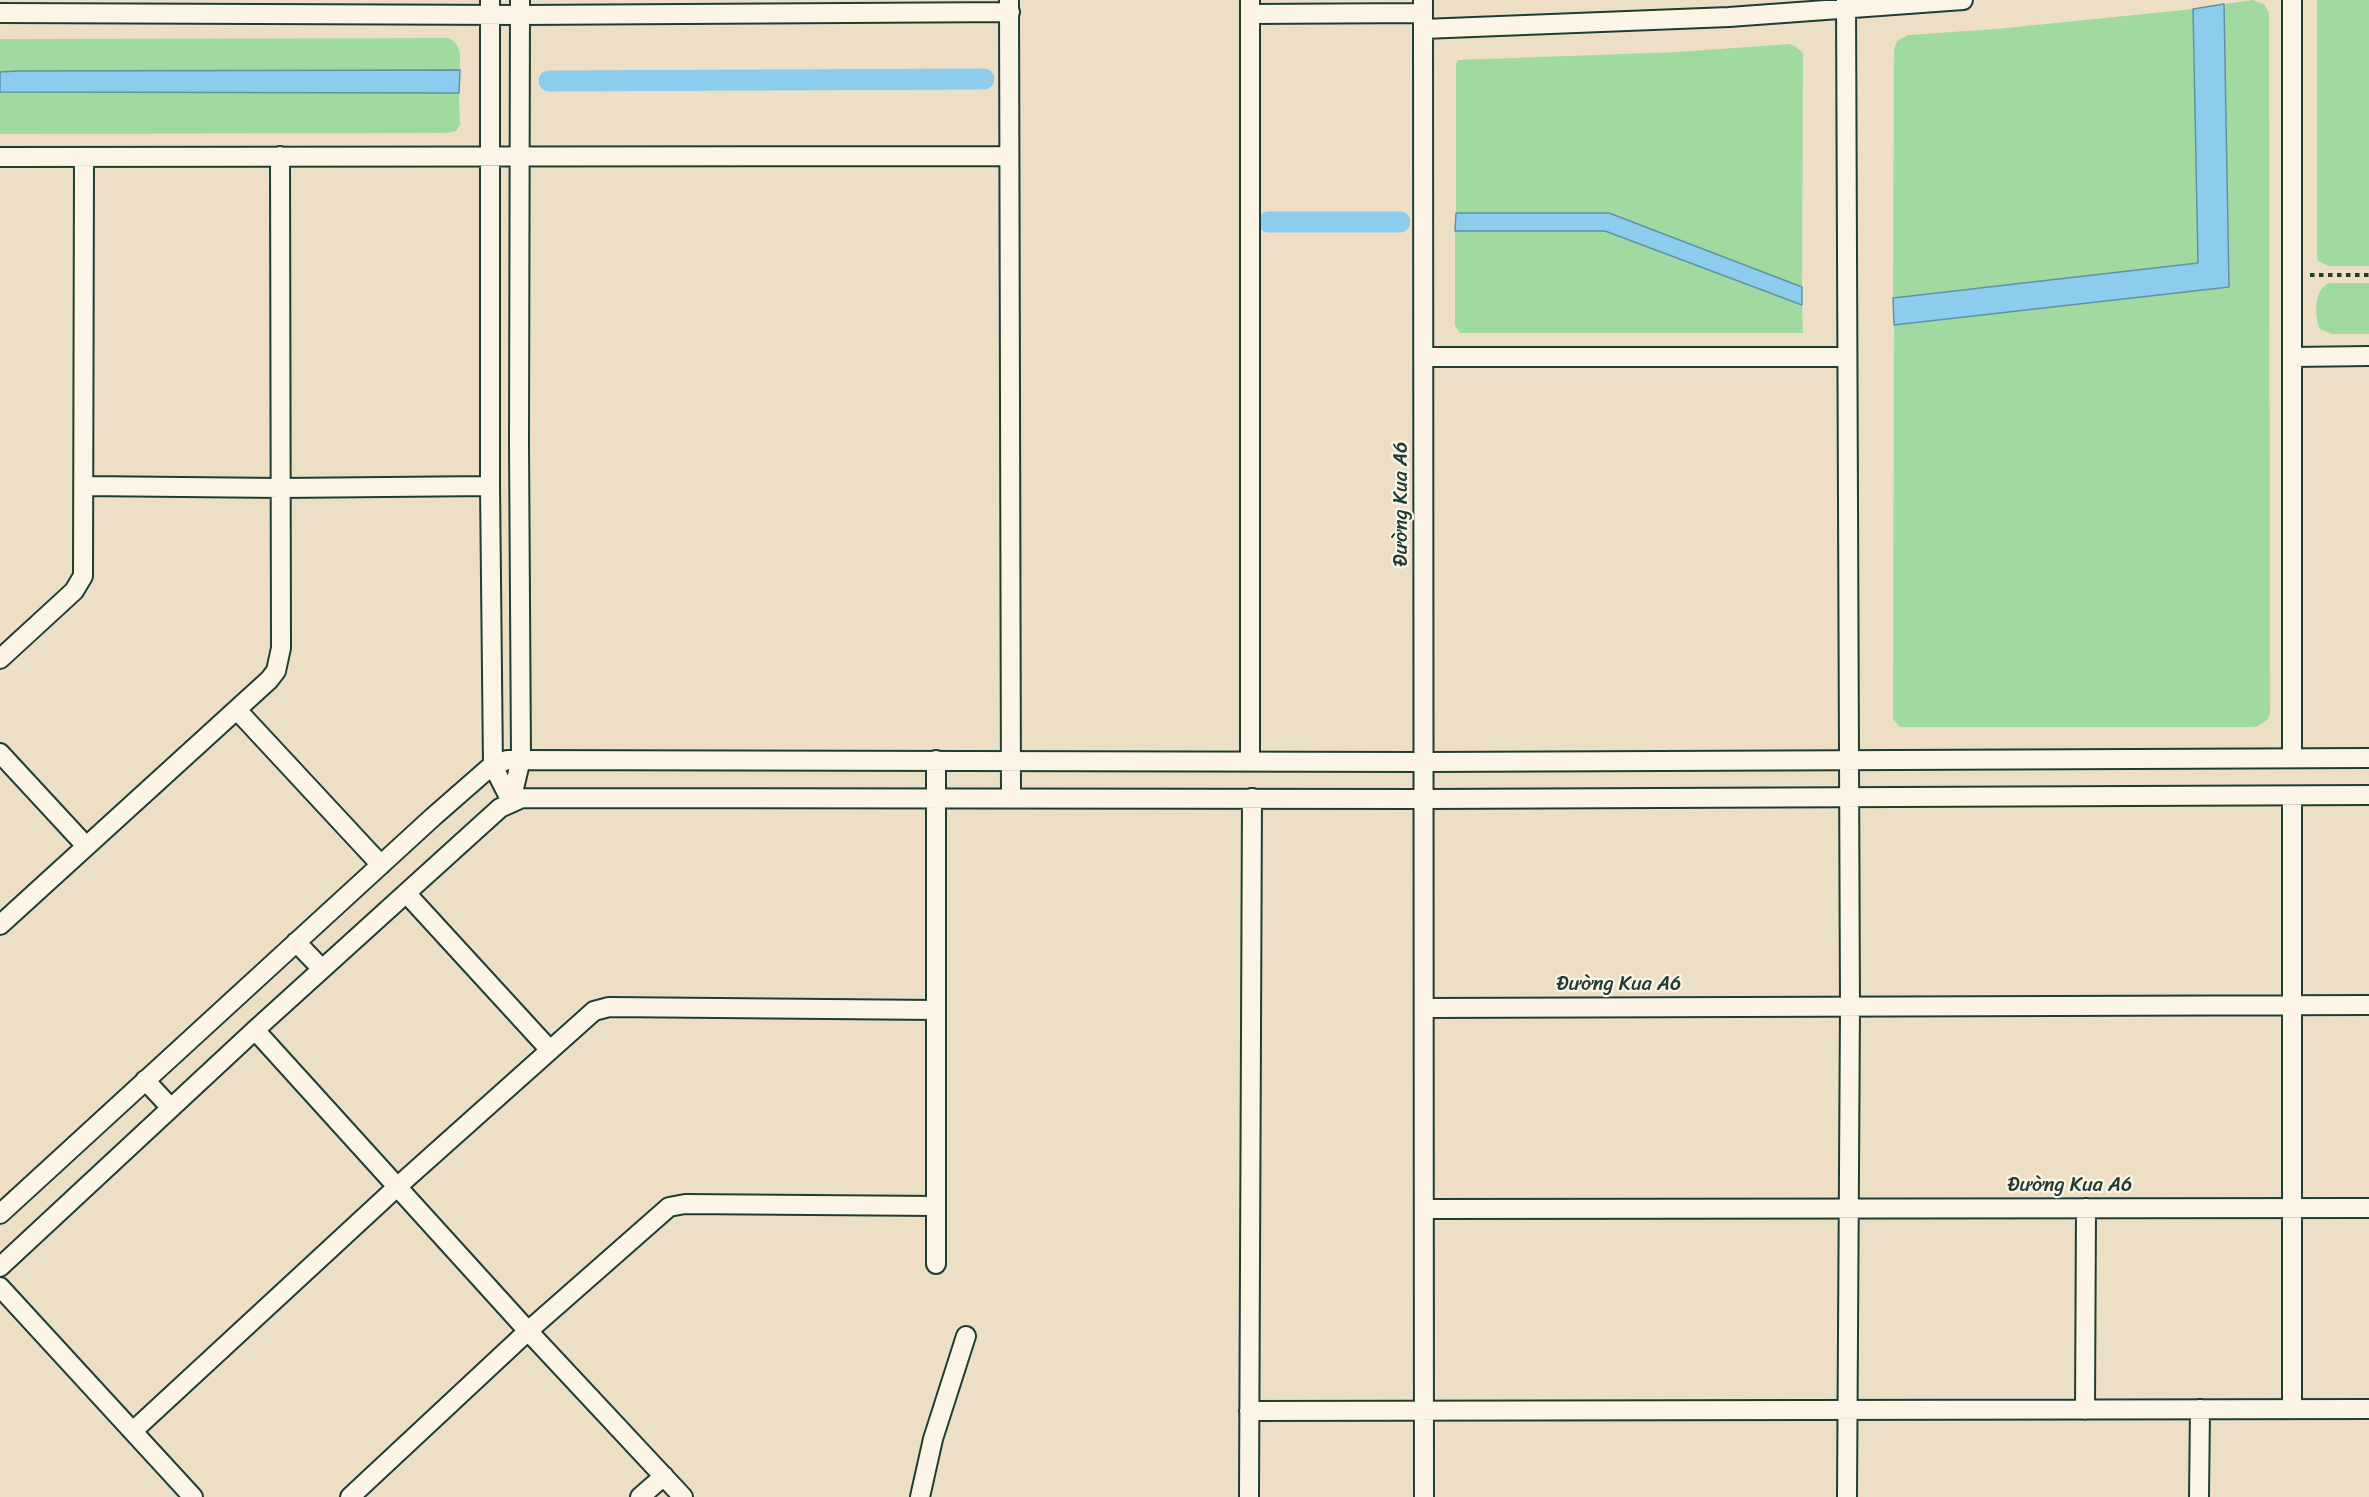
<!DOCTYPE html>
<meta charset="utf-8">
<style>
body{margin:0}
canvas{display:block;background:#eddfc6}
</style>
<canvas width="2369" height="1497"></canvas>
<script>
const context = document.querySelector('canvas').getContext('2d');
context.lineJoin = 'round';
function fillPath(path, color) { context.fillStyle = color; context.fill(path, 'evenodd'); }
function trace(path, color, width, dash) { context.strokeStyle = color; context.lineWidth = width; context.lineCap = dash ? 'butt' : 'round'; context.setLineDash(dash || []); context.stroke(path); }
function write(font, color, halo, rows, align = 'center') {
  context.font = font + ' Sriracha,sans-serif'; context.lineWidth = 4.5; context.setLineDash([]); context.textBaseline = 'middle'; context.strokeStyle = halo; context.fillStyle = color; for (const [text, x, y, turn = 0] of rows) {
    context.save(); context.translate(x, y); context.rotate((+turn || 0) * Math.PI / 180); context.textAlign = isNaN(turn) ? turn : align; if (halo) context.strokeText(text, 0, 0); context.fillText(text, 0, 0); context.restore();
  }
}
const green = new Path2D(`
 M2253,0L2264,4L2269,13L2270,713L2268,719L2258,726L2252,727H1900L1893,719L1894,325L2229,287L2224,4Z
 M2317,0H2369V266H2329L2318,261L2317,255Z
 M2193,9L2198,263L1893,298L1894,50L1897,41L1908,35L1997,29Z
 M448,38C463,45 460,56 460,70L0,72V39Z
 M1789,44L1795,46L1803,53L1802,287L1609,213H1456V64L1458,60L1678,52Z
 M21,91L459,93L460,125L456,131L446,133L0,134V92Z
 M1455,231H1605L1802,305L1803,333H1460L1455,326Z
 M2329,283H2369V334H2332L2320,329C2314,315 2314,289 2329,283Z`);
const water = new Path2D(`
 M2224,4L2229,287L1894,325L1893,298L2198,263L2193,9Z
 M460,70L459,93L0,92V72L17,71Z
 M1456,213H1609L1802,287V305L1605,231H1455Z`);
const canal = new Path2D(`
 M549,81L984,79
 M1268,222H1400`);
const path = new Path2D(`
 M2310,275H2369`);
const street = new Path2D(`
 M490,0V486L493,766L511,801
 M1250,0V761
 M1423,0L1424,1497
 M1846,0L1850,1007L1847,1497
 M2292,0V758
 M1009,2L1011,798
 M0,13L520,15L1010,12
 M1250,14L1423,13
 M1423,29L1729,17L1963,0
 M0,157L1009,156
 M1424,357H1847
 M2293,357L2369,356
 M84,486L281,488L490,486
 M0,659L74,591L83,576L84,157
 M237,710L381,865
 M0,753L86,846
 M936,760V1264
 M511,801L521,759L519,444L520,0
 M406,893L549,1049
 M0,925L269,680L276,671L281,648L280,156
 M296,942L322,969
 M1425,1008L2369,1005
 M255,1030L528,1331L683,1497
 M145,1080L171,1108
 M1425,1209L2369,1208
 M0,1214L433,817L489,768L507,760L1424,762L2369,758
 M0,1267L255,1030L500,808L522,798L1424,799L2369,795
 M0,1287L193,1497
 M2292,1409V796
 M2085,1410L2086,1208
 M1249,1411L2369,1409
 M133,1431L397,1187L594,1011L609,1007L936,1010
 M350,1497L528,1331L669,1207L685,1204L936,1206
 M640,1497L664,1476
 M920,1497L933,1439L966,1336
 M1249,1497L1252,798
 M2199,1497L2200,1409`);
const streetNames = [
 ["Đường Kua A6",1402,504,-90],
 ["Đường Kua A6",1619,985],
 ["Đường Kua A6",2070,1186]
];
fillPath(green, '#a0daa0');
fillPath(water, '#8ccced');
trace(water, '#6093a3', 1.5);
trace(canal, '#8ccced', 21);
trace(street, '#1f3d34', 22);
trace(path, '#1f3d34', 4, [4.5, 4.5]);
trace(street, '#fcf5e5', 18);
write('20px', '#1f3d34', '#fcf5e5', streetNames);
</script>
